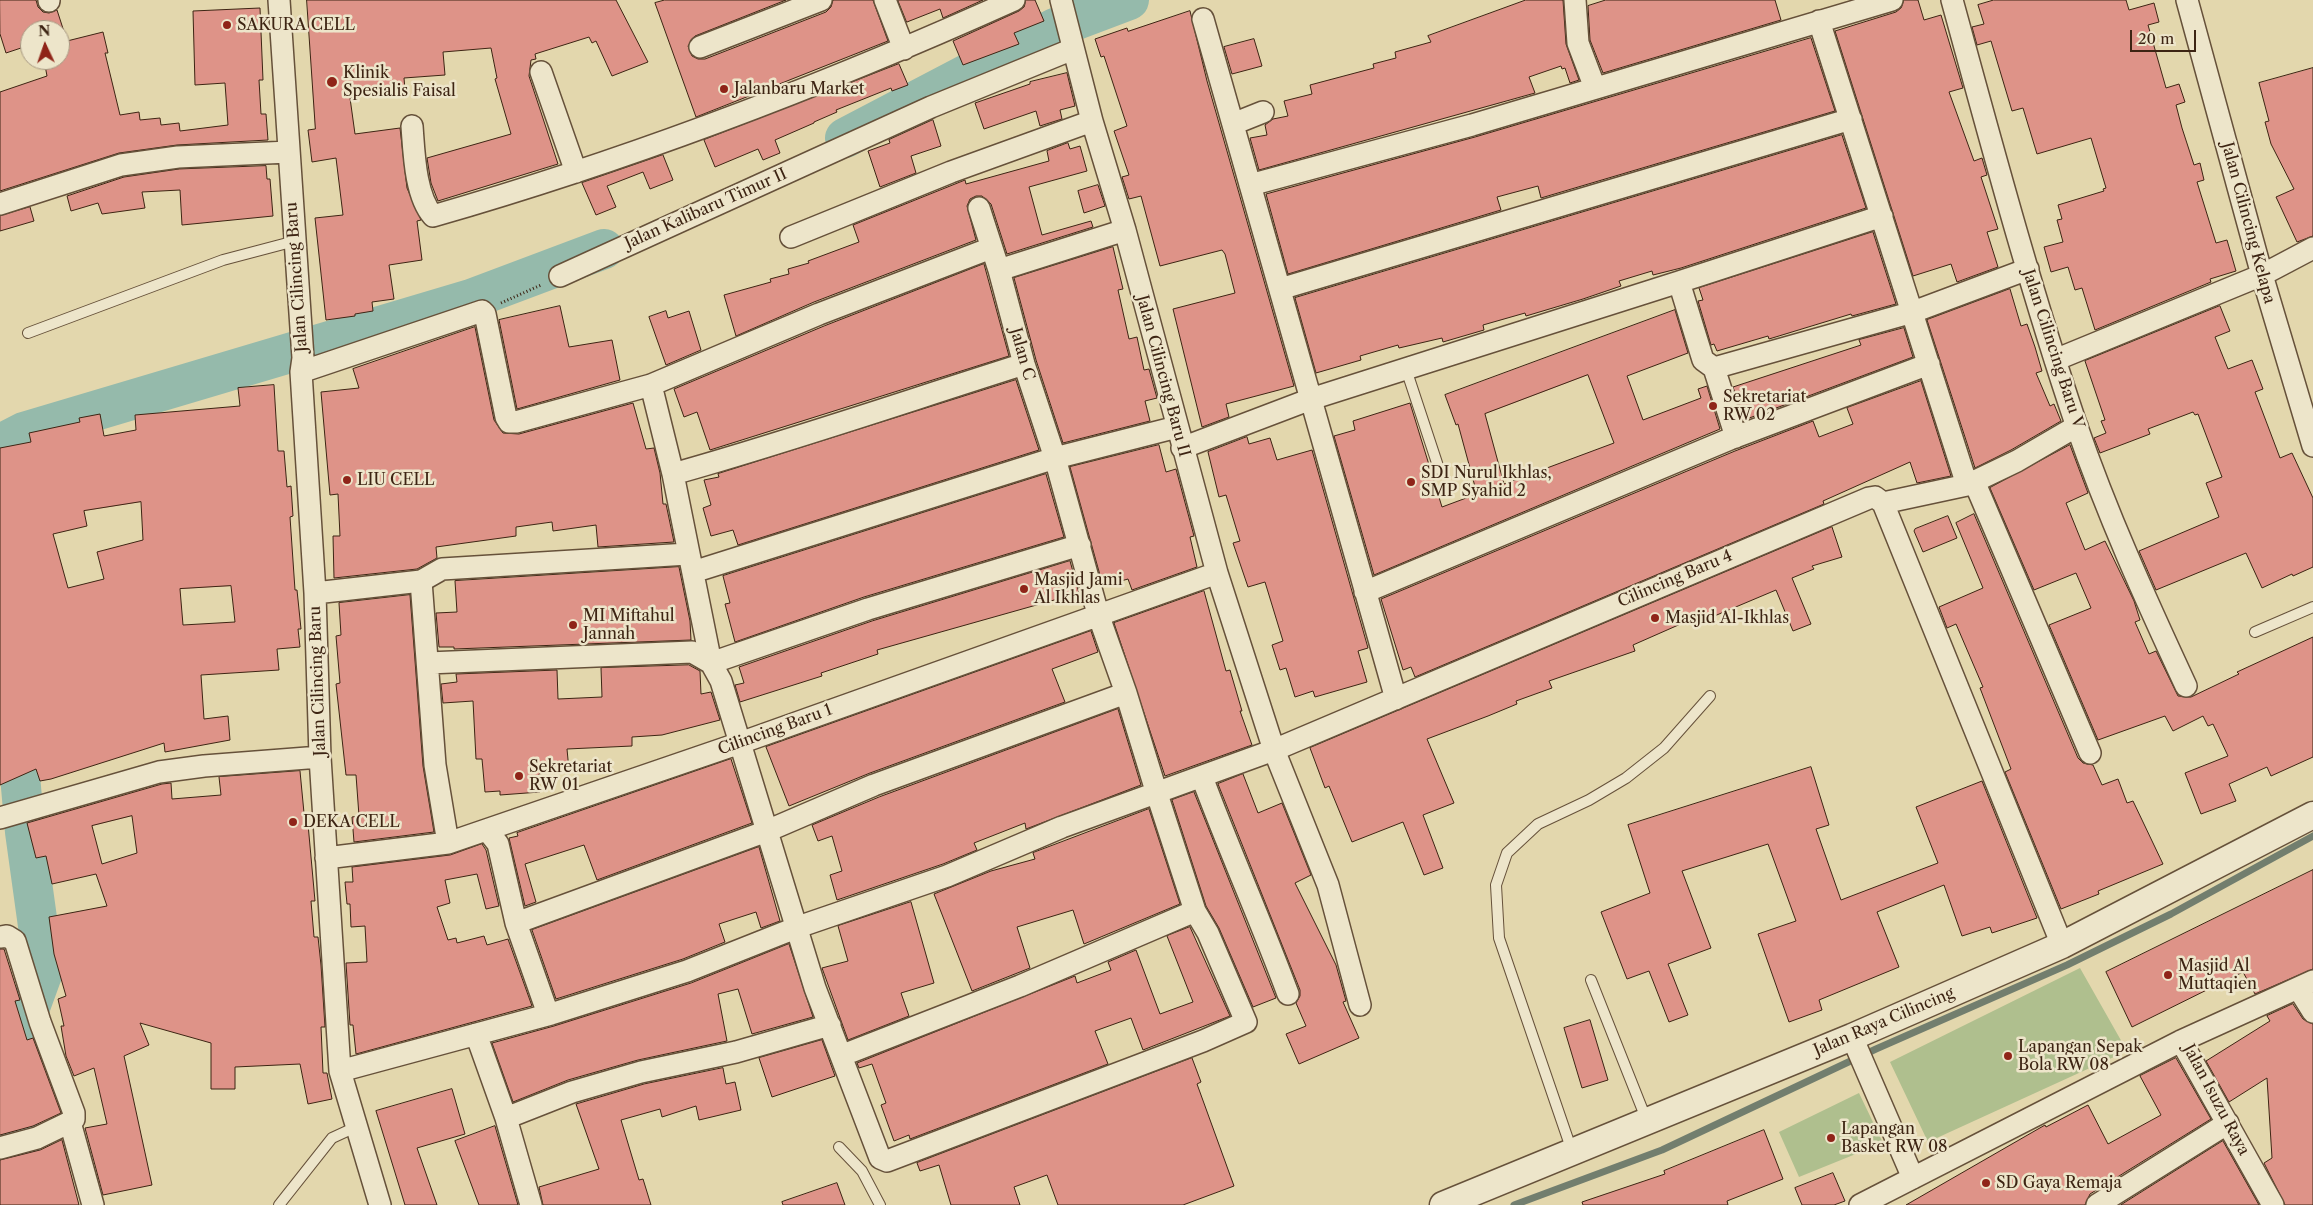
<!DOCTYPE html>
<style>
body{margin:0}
#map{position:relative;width:2313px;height:1205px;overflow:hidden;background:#e3d7ad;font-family:"Libre Caslon Text",serif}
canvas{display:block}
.north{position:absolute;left:20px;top:20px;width:50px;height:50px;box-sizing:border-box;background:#ede5ca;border:1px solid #a79881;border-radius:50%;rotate:357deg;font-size:14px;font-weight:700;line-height:20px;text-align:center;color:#3d2413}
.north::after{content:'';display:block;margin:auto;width:18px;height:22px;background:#8f2418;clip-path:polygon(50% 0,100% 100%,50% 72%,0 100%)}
.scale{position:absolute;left:2130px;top:30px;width:66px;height:22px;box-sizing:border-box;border:2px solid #3d2413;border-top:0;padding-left:6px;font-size:15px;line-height:18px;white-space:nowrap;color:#3d2413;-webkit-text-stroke:4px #ede5ca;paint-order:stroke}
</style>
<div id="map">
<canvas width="2313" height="1205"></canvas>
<div class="north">N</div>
<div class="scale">20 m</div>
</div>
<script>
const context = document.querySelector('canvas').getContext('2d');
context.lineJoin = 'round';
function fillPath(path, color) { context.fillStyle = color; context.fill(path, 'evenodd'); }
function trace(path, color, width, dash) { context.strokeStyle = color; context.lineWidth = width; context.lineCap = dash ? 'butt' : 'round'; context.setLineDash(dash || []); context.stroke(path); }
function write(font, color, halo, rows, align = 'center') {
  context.font = font + ' "Libre Caslon Text",serif'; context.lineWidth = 5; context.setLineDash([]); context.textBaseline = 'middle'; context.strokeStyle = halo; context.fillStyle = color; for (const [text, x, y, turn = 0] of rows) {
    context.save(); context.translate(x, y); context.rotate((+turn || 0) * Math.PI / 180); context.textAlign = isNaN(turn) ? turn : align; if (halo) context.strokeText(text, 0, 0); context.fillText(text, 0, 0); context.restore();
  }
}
const green = new Path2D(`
 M2080,968L2127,1051L1928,1142L1890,1062Z
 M1859,1093L1883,1143L1799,1177L1779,1132Z`);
const stream = new Path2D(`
 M1514,1205L1662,1150L1876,1049L2067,965L2171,914L2313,836`);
const river = new Path2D(`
 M845,138L1055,28L1129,0
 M0,444L24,432L471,299L604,249
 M0,687L16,731L25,832L44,969L24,1024L18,1142L39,1205`);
const building = new Path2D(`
 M0,0H36L38,7L43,12L49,13L57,10L67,41L103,32L108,53H105L120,115L139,112L140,120L160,118L161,125L179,123L180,131L228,125L225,83L195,85L193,11L260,8L263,80H259L261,114H266L268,140L177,145L119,153L0,191V92L47,76L44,60H60V30H30V45L6,53L0,34Z
 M307,0H616L648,62L612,76L596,41L592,43L589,37L535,54L536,59L531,60L529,76L558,164L438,201L431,183L427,158L511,134L495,79L497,78L491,48L443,52L445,75L404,78L405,90L355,94V98H350L355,134L400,128L407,188L421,220L417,221L422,260L389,265L394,299L372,302L373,311L355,314V316L326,320L315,218L343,215L336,158L312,162L308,130L315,129Z
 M665,0H786L695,36L688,46L692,56L698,59H705L826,12L831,7L833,0H873L888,41L696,117L655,3Z
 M898,0H983L943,18L940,9L907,22Z
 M1026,0H1035L1044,21L1014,33L1019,44L963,65L953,41L1019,11L1024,7Z
 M1526,0H1563L1566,44L1579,80L1570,83L1565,68L1562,69L1561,66L1529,77L1535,93L1259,170L1250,138L1267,135L1265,125L1273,119L1288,116L1284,101L1312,94L1310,85L1374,68L1373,64L1396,58L1395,52L1431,42L1428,36Z
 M1606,0H1775L1781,20L1603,73L1590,40L1588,6Z
 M1904,0H1918L1924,20L1941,15L1963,88L1949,92L1974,161L1982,158L1987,175L1981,177L1998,229L1987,232L1998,267L1957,282L1951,264L1913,276L1835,31L1896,12L1901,8Z
 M1994,0H2126L2129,10L2154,3L2159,22L2148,25L2166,88L2179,84L2185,102L2176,105L2182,128L2194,165L2200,163L2204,180L2197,182L2216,243L2227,240L2236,271L2210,279L2211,282L2095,330L2082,288L2075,290L2068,267L2051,272L2044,247L2063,242L2057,220L2062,219L2058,205L2104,191L2103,189L2106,188L2091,138L2037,154L2023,108L2012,111L1991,41L1977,45L1972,27L1984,24L1978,5Z
 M1190,11L1207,81L1294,386L1226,404L1229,417L1202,427L1173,309L1235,293L1225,254L1222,250L1160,266L1141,196L1129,199L1122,177L1129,175L1114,131L1127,126L1104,56L1101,57L1095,39L1127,28L1128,31Z
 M1811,38L1835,111L1541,198L1538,186L1497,197L1501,210L1288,274L1266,194L1475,137Z
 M1254,39L1262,66L1232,74L1224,47Z
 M899,64L908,85L892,91L891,88L836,110L837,112L814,122V123L775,140L780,153L763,160L758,149L715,167L704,140Z
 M2313,68V236L2297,242L2276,197L2294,189L2271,144L2265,122L2269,121L2259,83Z
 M1067,73L1075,106L1060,110L1062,119L1040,126L1036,111L984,129L975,103L1030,84V82Z
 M933,120L941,146L911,156L916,173L880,187L868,151L890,143L889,140Z
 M1842,135L1866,208L1681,268L1653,275L1652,271L1619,281L1621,286L1583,299L1526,316L1525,313L1483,325L1484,330L1443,342L1442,338L1399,348L1398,345L1360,356L1361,360L1316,373L1295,298Z
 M1068,143L1070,149L1080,146L1087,171L1029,187L1042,235L1091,221L1093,227L1007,254L991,204L982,196H976L970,199L967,206L976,240L814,302L736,336L724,295L771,282L770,279L789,274L788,269L809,263L808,261L859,242L853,225L965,180L966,184L1049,161L1047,151Z
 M663,155L673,180L650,189L643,172L607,186L616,207L596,215L582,183Z
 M266,166L267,179H270L273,216L182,225L180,190L142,192L145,208L102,214L98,203L71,211L67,196L124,177L179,169Z
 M1098,185L1105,206L1084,213L1078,191Z
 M30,207L34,221L0,231V216Z
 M1873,232L1896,304L1852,316L1851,314L1769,339L1768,336L1717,351L1714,344L1711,345L1698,301L1703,300L1699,288Z
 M1113,247L1123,289L1118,290L1129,339L1137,337L1144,370L1149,369L1157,398L1145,401L1150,421L1063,443L1036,360L1014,278Z
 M984,264L1009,356L710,450L697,412L684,417L674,389L824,326Z
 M2010,289L2021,326L2027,324L2035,347L2042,371L2036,373L2050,406L2054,404L2061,421L2011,450L1975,468L1927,320Z
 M560,306L569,347L612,340L620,380L517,409L499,320Z
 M2220,306L2230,331L2215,337L2228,369L2252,360L2263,389L2255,392L2280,458L2292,453L2313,498V567L2293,576L2292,574L2262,588L2246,553L2156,590L2139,551L2219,517L2206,483L2222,477L2198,414L2195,415L2193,412L2148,429L2150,434L2100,453L2094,438L2106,433L2101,421L2105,420L2085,361Z
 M1675,310L1688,353L1627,376L1643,420L1701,398L1698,389L1707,386L1720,429L1374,575L1334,436L1355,430L1353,421L1410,403L1442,507L1477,494L1458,424L1456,425L1445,395ZM1588,375L1614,443L1504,484L1485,414Z
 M666,311L668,318L689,311L701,350L666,365L649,317Z
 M475,327L494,420L503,433L519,434L633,403L646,449L654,448L660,473L663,504H666L674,542L598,547L596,525L553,531L552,522L516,527V536L436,547L437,558L417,569L334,578L333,536H340L338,494L330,495L321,392L359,388L353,369Z
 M1904,328L1913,357L1744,420L1733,387L1861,345L1859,340Z
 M1016,380L1039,450L738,545L733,530L711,536L703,508L711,505L704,480L719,477L718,474Z
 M1921,381L1951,476L1917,483L1910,462L1823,501L1824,504L1415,677L1411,667L1403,670L1381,599L1735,451L1813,421L1819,437L1853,424L1847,408Z
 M274,385L278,451H284L287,487L291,486L293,516L290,517L295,590H297L301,629H298L300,647L277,649L279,670L201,675L204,719L228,716L230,740L165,752L164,743L51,779L40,781L36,769L0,785V448L31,442L29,433L80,422L79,418L100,414L104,436L136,430L135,415L240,406L238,388ZM141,502L143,540L97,552L104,579L68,588L53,534L87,526L84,511ZM231,586L235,622L183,625L180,589Z
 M1247,437L1249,444L1270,438L1277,460L1312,450L1368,648L1358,651L1367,682L1315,697L1313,691L1295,697L1286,668L1280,670L1272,645L1283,641L1265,582L1248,587L1233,543L1240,541L1226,495L1219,497L1208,452Z
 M1159,445L1166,472L1176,469L1194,536L1190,537L1197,567L1132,590L1128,579L1103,586L1070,467Z
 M2070,445L2088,493L2066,503L2085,550L2105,541L2134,601L2140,620L2135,622L2149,654L2156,651L2178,696L2191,697L2239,674L2237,672L2313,637V757L2271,776L2267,767L2229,784L2236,801L2201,814L2185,773L2228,756L2213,724L2208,726L2203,716L2173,731L2165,716L2098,740L2049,625L2091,608L2076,573L2034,590L1990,488Z
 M1046,474L1064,537L864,597L735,642L725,604L730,603L723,576Z
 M1974,514L2078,758L2083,763L2093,765L2102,785L2118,779L2127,803L2133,801L2163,864L2098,891L2099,894L2061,909L2005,772L2011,769L1980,688L1983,687L1956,624L1947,628L1939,607L1983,588L1956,523Z
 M1948,516L1957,538L1923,552L1914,531L1915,529Z
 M1832,527L1842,557L1812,566L1814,569L1792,578L1811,624L1793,631L1776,590L1712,617L1693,623L1692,619L1633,645L1635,651L1549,681L1552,688L1516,701L1517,704L1488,716L1427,739L1454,803L1423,815L1443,868L1424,875L1403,822L1352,842L1329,786L1325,788L1310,748Z
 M1070,561L1079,593L877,650L878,654L821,673L822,676L740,702L735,685L744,683L739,667L872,621Z
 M679,567L690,621L691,640L454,649V647H439L436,613L457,612L455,581Z
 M1204,591L1226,671L1230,670L1242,711H1240L1252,745L1165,776L1114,623Z
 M410,595L423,766L434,832L354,842L352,817L359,816L356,775H346L336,684L340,683L336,636L341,635L339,603Z
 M1091,631L1098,652L1052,669L1065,702L870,773L789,806L766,747Z
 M689,665L700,671L701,694L711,692L720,720L662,735L632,737V746L567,749L569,770L539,774L540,792L500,795V791L485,792L482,759H476L473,701L443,703L441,684L457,682L456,674L557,670L558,699L602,697L601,668Z
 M1118,709L1141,785L1026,829L1025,823L974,843L977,850L943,864L837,900L830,875L842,871L832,836L818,841L812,825L879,797Z
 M731,759L752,823L597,880L584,845L525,864L536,902L525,906L509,838L518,836L517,833Z
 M1811,767L1829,825L1816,829L1841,900L1938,863L1916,807L1982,781L2037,918L1992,933L1990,927L1962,936L1944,885L1877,912L1899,967L1819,1000L1822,1010L1789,1022L1758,934L1796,921L1768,844L1682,871L1711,948L1668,964L1688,1015L1669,1022L1649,971L1627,979L1601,912L1650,893L1628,825Z
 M300,771L304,813H307L315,901H311L314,937H318L321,965L325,1027H321L323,1073H327L332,1099L308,1104L300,1064L235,1067V1089H211V1043L140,1023L149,1045L124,1056L152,1185L103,1195L85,1128L107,1124L94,1068L74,1076L66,1056L61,1026H64L58,999L66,996L54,954L49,917L107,906L96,874L52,884L46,856L36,858L27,823L162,784L171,783L172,799L221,795L219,777ZM132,816L137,853L102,864L92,826Z
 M1243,774L1258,813L1282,803L1311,875L1295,883L1336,965L1346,1001L1343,1002L1359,1038L1299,1064L1286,1034L1306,1026L1296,1003L1300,996V990L1218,784Z
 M1194,792L1276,998L1253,1007L1219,928L1206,906L1172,800Z
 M1149,809L1180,904L1084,944L1073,910L1017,927L1030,968L972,991L934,894L991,871L1035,859L1033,853Z
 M482,844L486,850L499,906L486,909L477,874L445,880L450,903L437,907L448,940L456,938L457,943L484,936L487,945L508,939L532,1006L356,1054L353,1025H350L346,963L367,962L365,926L351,927L350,904H347L345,882H353L352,867L450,855Z
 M759,847L780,921L761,928L756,912L719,924L725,942L683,959L556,999L532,930Z
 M2313,870V969L2255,994L2243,972L2132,1027L2106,972Z
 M911,902L934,983L901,993L909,1016L848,1040L822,968L848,961L838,926Z
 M1190,927L1230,1016L1143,1050L1131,1018L1095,1031L1108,1064L910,1139L909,1135L894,1141L881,1105L886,1103L872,1064L859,1068L857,1063L1075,976L1077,983L1111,970L1108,962L1136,950L1160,1014L1193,1002L1167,936Z
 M789,944L813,1017L752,1034L738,989L718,994L727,1041L638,1060L568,1080L513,1102L492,1043L554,1026L691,983Z
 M0,949H4L20,1000L15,1001L27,1040L33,1038L61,1113L33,1126L0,1135Z
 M2293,1004L2303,1019L2313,1024V1205H2285L2264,1163L2272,1158L2267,1078L2229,1102L2206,1061L2270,1021L2267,1016Z
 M1590,1020L1608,1080L1582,1088L1564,1028Z
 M822,1040L835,1076L772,1097L759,1058Z
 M1192,1058L1201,1082L1197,1084L1234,1186L1183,1205H1058L1047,1175L1014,1187L1020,1205H951L939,1165L920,1171L917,1163Z
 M2176,1058L2211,1119L2090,1194L2085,1205H1906L2045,1125L2046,1127L2088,1105L2108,1144L2161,1115L2140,1076Z
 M723,1068L726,1084L735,1082L741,1110L699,1120L696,1106L662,1117L660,1109L621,1120L639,1180L643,1179L651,1205H543L539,1187L599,1169L576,1104L644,1084Z
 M452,1089L465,1134L417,1148L437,1205H405L376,1111Z
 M495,1126L518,1205H479L455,1141Z
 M1764,1130L1783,1179L1727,1201L1728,1205H1583L1582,1202L1665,1174L1664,1171Z
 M62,1140L79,1205H0V1160L40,1150Z
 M2223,1141L2259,1205H2121Z
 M1833,1173L1845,1201L1834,1205H1802L1795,1188Z
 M837,1183L845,1205H783L782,1202Z`);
const path = new Path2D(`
 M501,303L541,285`);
const service = new Path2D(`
 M28,333L223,260L295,241
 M1406,369L1439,469
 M2255,632L2313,607
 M1591,980L1647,1121
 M839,1147L862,1171L880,1205
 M1572,1151L1499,938L1496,885L1507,853L1538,824L1589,800L1626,778L1664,748L1710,696
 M279,1205L332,1138L358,1126`);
const minor = new Path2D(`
 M49,0V1
 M279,0L303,358L301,372L315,593L320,757L340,1071L380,1205
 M885,0L904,49
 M1061,0L1092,121L1125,230L1217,573L1274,750L1328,885L1360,1005
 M1575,0L1578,43L1595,88
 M1952,0C1991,142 2029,285 2076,424C2107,514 2146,600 2186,686
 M2187,0L2262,275L2313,446
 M1203,19L1396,699
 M1819,21L1967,485
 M700,47L821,0
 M541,72L576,172
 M1233,124L1263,112
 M412,126C414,152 415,196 433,216C632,159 825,85 1014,0
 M1250,185L1472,125L1892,0
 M0,204L121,165L178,157L289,152
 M791,237L951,172L1092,121
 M999,270L1125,230
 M560,276L931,107L1073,49
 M1679,282L1882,216
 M1280,289L1851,119
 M2055,360L2262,275L2313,248
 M1714,368L1736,437
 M301,372L482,311L485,314L506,417L509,422H516L651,385L819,314L991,248
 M651,385L673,474L711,663L721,681L815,988L880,1158L887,1161L1203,1041L1246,1022L1208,933L1195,911L1157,794L1126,693L1098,614L1055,458L1024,364L999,270L979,208
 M1182,448L1311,399L1679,282L1703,360L1714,368L1913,312L2028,269
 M673,474C791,441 907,401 1024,364
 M1974,481L2090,753
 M1883,503L2062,945
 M693,572L1055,458L1177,427
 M421,581L435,765L448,843
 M1365,592L1730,439L1929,364
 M315,593L421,581L442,569L688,554
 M428,663L692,652L711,663L868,609L1080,545
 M1202,777C1229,850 1261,921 1288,994
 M0,818L159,772L204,766L320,757
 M487,830L498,844L516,923L548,1014
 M326,858L448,843L740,743L1217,573
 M516,923L767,831L874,785L1126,693
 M0,937L7,936L15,941L40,1022L74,1113V1119L70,1122L37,1138L0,1148
 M2298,988L2313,1012
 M476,1034L506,1118L531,1205
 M1852,1037L1913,1178
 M2181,1041L2273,1205
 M843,1055L1020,986L1195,911
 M340,1071L551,1014L687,971L798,927L947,876L1062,827L1274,750L1869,498L1875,497L1883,503L1967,485L2017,461L2077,426
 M506,1118L572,1092L641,1072L736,1052L830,1025
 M70,1122L93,1205
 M1860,1205L2181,1041L2313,981
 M2097,1205L2228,1123`);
const tertiary = new Path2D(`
 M1443,1205L1852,1037L2062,945L2313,815`);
const markers = [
 [227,25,5,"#8f2418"],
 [332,82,6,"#8f2418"],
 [724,89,5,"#8f2418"],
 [1713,406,5,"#8f2418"],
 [347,480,5,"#8f2418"],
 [1411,482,5,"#8f2418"],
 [1024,589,5,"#8f2418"],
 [1655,618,5,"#8f2418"],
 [573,625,5,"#8f2418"],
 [519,776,5,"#8f2418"],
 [293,822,5,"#8f2418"],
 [2168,975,5,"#8f2418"],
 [2008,1056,5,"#8f2418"],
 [1831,1138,5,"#8f2418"],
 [1986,1183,5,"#8f2418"]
];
const poiNames = [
 ["SAKURA CELL",237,25],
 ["Klinik",343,73],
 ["Spesialis Faisal",343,91],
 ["Jalanbaru Market",734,89],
 ["Sekretariat",1723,397],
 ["RW 02",1723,415],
 ["SDI Nurul Ikhlas,",1421,473],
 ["SMP Syahid 2",1421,491],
 ["LIU CELL",357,480],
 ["Masjid Jami",1034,580],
 ["Al Ikhlas",1034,598],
 ["MI Miftahul",583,616],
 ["Jannah",583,634],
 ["Masjid Al-Ikhlas",1665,618],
 ["Sekretariat",529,767],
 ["RW 01",529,785],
 ["DEKA CELL",303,822],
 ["Masjid Al",2178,966],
 ["Muttaqien",2178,984],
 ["Lapangan Sepak",2018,1047],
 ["Bola RW 08",2018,1065],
 ["Lapangan",1841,1129],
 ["Basket RW 08",1841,1147],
 ["SD Gaya Remaja",1996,1183]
];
const streetNames = [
 ["Jalan Kalibaru Timur II",706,209,-24],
 ["Jalan Cilincing Kelapa",2248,223,75],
 ["Jalan Cilincing Baru",297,277,-94],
 ["Jalan Cilincing Baru V",2053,349,72],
 ["Jalan C",1022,354,74],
 ["Jalan Cilincing Baru II",1163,376,75],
 ["Cilincing Baru 4",1675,579,-23],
 ["Jalan Cilincing Baru",318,681,-92],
 ["Cilincing Baru 1",775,730,-20],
 ["Jalan Raya Cilincing",1884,1022,-23],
 ["Jalan Isuzu Raya",2216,1100,62]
];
fillPath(green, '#afbf8e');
trace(stream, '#727e6e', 7);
trace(river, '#95baab', 40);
fillPath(building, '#de9388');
trace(building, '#3d2413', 1);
trace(service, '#66513a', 12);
trace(minor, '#66513a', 24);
trace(tertiary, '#66513a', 29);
trace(path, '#3d2413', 3, [1, 2.5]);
trace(service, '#ede5ca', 10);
trace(minor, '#ede5ca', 21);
trace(tertiary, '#ede5ca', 26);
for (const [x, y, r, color] of markers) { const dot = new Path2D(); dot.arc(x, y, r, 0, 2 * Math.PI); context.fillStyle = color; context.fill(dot); trace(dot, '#ede5ca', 2); }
write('16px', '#3d2413', '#ede5ca', poiNames, 'left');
write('16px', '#3d2413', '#ede5ca', streetNames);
</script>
